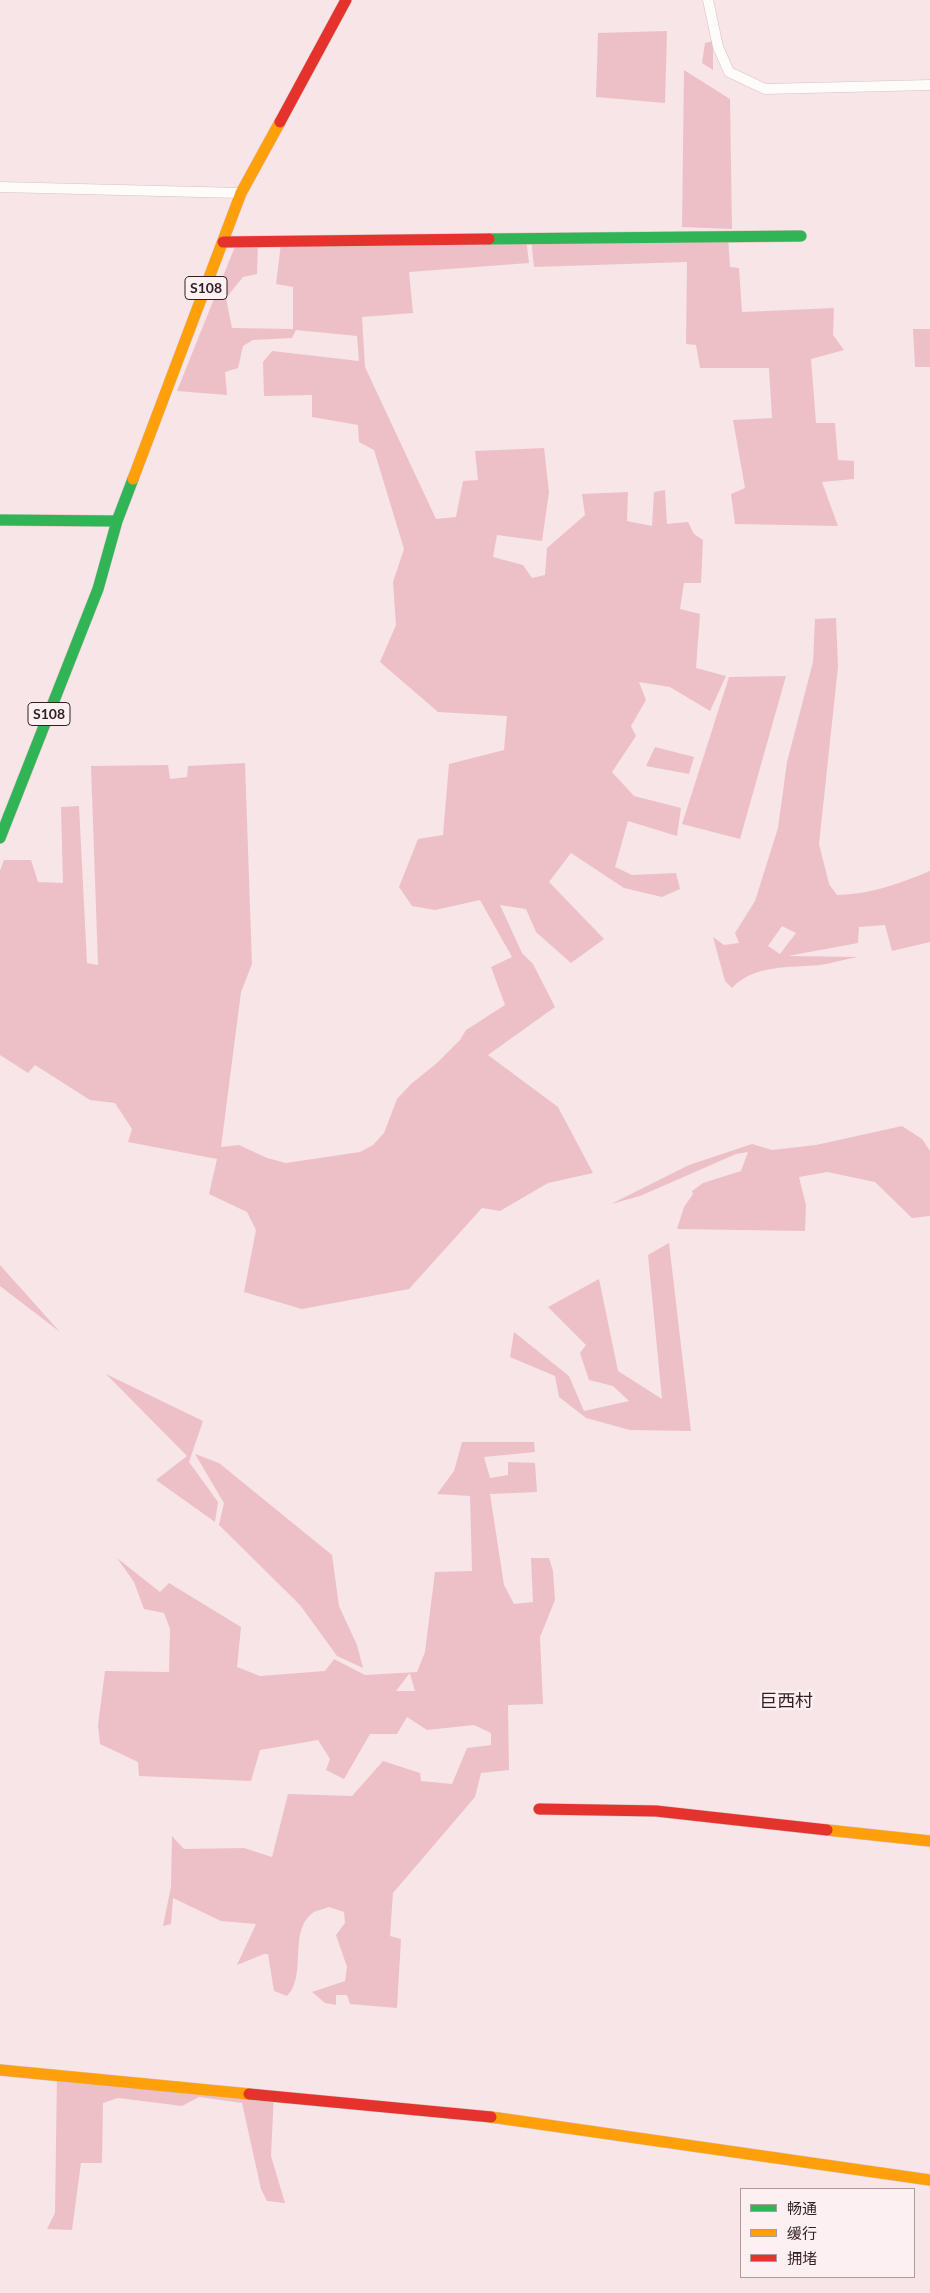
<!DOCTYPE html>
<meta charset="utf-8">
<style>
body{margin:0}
#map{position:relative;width:930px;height:2293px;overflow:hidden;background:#f7e5e7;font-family:Lato,"Noto Sans SC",sans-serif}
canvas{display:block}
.legend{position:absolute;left:740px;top:2188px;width:175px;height:90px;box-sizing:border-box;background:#fcf0f2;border:1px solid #ac9c9f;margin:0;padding:6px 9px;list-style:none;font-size:15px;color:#331f22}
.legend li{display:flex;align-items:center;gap:10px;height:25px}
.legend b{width:25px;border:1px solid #ac9c9f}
</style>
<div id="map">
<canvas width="930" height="2293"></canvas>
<ul class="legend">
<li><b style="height:6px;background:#30b455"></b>畅通</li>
<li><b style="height:6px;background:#ff9f0a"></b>缓行</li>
<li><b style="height:6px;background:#e5322d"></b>拥堵</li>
</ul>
</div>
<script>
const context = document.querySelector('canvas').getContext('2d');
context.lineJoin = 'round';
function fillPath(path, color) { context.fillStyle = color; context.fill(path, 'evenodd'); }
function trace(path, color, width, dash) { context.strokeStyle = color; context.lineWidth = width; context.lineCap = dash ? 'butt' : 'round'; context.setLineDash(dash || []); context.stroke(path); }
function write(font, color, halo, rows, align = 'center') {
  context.font = font + ' Lato,"Noto Sans SC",sans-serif'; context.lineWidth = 5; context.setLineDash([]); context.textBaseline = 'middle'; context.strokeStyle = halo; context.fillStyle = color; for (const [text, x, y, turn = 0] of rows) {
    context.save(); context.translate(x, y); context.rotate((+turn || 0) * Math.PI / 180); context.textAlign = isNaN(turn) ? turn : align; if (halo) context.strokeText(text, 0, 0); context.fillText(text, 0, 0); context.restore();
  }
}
const green = new Path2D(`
 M667,31L665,103L596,97L598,33Z
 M713,41V70L702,63L705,43Z
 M684,70L730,99L732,229L682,227Z
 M728,236L730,267L739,268L742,312L834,308L833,335L844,350L811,359L816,423H835L838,460L854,461V479L822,482L838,526L735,524L731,494L745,488L733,420L772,418L769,368H700L696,345L686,344L687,262L534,267L531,238Z
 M526,238L529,263L409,272L413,313L362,317L365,367L436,519L456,517L463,481L478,480L475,451L544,448L549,492L542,541L497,535L493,557L523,565L532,578L545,575L547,548L585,515L582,494L628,492L627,521L652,526L654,492L665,490L667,524L688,522L694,534L703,540L701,583H684L680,609L700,614L696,668L726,676L710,711L670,687L639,682L646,700L631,726L636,736L612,772L634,796L681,808L677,836L628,821L615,867L632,875L676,873L680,889L662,897L624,888L571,853L549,882L604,939L571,963L536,932L526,909L500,905L522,953L533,964L555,1007L488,1055L558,1107L593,1173L548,1183L500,1211L482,1208L409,1289L302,1309L244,1292L256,1230L247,1212L209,1194L217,1159L128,1142L132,1129L115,1103L90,1100L35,1065L28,1073L0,1055V871L4,860H31L38,882L63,883L61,807L79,806L87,963L98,965L91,766L168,765L170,779L187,777L188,766L245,763L252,964L241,992L221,1147L239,1145L267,1158L286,1163L360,1152L373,1145L384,1133L397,1099L411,1084L437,1063L460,1040L466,1030L505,1005L491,967L512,957L480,900L435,910L412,906L399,887L418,839L443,835L449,764L504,750L507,716L438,712L380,662L396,625L393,582L404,549L374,450L359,442L358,425L312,417V395L264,396L263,362L272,351L359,361L357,336L296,330L292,338L253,340L243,346L238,368L225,372L227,395L177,391L236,244L258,243L257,274L243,277L226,298L232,328L293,329V287L276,284L281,243Z
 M913,329H930V367H915Z
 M836,618L838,667L819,844L829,884L837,895C871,894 899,884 930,871V942L892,951L885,925L859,927L858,943L788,956L858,957C846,959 833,963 820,965C790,968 754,964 732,988L725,981L713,937L724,945L739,943L735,933L755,901L778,828L787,762L813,662L815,619ZM782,926L796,933L780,954L768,946Z
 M786,676L740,839L682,824L729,677Z
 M655,747L694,757L689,774L646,766Z
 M902,1126L922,1139L930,1151V1216L912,1218L875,1182L827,1172L799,1177L806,1205L805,1231L677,1229L684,1207L693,1194L692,1191L703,1183L741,1171L748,1152L736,1154L640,1196L611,1204L689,1165L752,1144L772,1150L816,1145Z
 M669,1243L691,1431L630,1430L586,1418L559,1397L555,1376L510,1357L514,1332L569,1376L584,1411L629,1401L613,1386L589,1380L580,1353L586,1345L548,1307L599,1279L618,1371L662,1399L648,1255Z
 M0,1265L60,1332L0,1286Z
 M106,1374L203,1421L189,1462L218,1502L215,1522L156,1480L187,1456Z
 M462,1442H534L535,1452L484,1457L490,1478L508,1475V1462L535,1463L537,1492L490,1494L504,1585L514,1604L533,1602L531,1558H549L553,1571L555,1600L540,1637L543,1704L508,1705L509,1770L481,1773L475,1797L393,1893L390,1936L401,1939L397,2008L350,2004L347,1995H336V2005L325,2003L312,1992L345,1981L347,1967L336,1935L345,1923L344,1912L329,1907C325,1909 318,1910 314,1912C287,1930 308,1975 287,1996L274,1991L268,1954H264L237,1965L256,1924L221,1921L173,1898L171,1924L163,1926L171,1887L172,1836L184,1849L244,1848L272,1857L288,1794L352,1796L383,1761L420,1773L421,1781L452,1784L467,1748L491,1745V1733L474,1725L427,1730L407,1717L397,1734H370L344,1779L326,1770L330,1759L318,1740L260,1750L251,1781L139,1776L138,1762L100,1744L98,1725L105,1671L169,1672L170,1629L164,1613L144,1609L134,1582L117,1558L160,1592L169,1583L241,1627L237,1667L260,1676L325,1671L334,1659L365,1675L417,1672L425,1652L435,1572L472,1571L470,1496L437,1494L454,1471ZM410,1674L415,1691H396L409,1674Z
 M195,1454L219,1463L332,1555L339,1606L357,1645L363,1668L337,1656L300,1605L219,1525L224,1503Z
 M57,2073L274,2092L271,2156L285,2203L267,2201L261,2189L242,2103L199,2097L182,2106L118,2098L103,2103L102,2163H81L72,2230L47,2229L55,2213Z`);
const street = new Path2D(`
 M708,0L718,47L729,72L765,89L930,85
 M0,187L241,193`);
const fast = new Path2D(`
 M489,239L801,236
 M0,520L117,521
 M0,838L98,589L117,521L133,479`);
const slow = new Path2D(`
 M133,479L241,193L280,122
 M827,1830L930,1841
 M0,2070L249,2094
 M491,2117L930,2180`);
const jam = new Path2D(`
 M280,122L346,0
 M223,242L489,239
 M539,1809L656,1811L827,1830
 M249,2094L491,2117`);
const shields = [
 [206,288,42],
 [49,714,42]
];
const shieldNames = [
 ["S108",206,288],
 ["S108",49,714]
];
const quarterNames = [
 ["巨西村",786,1701]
];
fillPath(green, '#edc0c7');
trace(street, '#d5c2c5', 11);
trace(fast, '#d5c2c5', 12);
trace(slow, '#d5c2c5', 12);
trace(jam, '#d5c2c5', 12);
trace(street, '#fefbfb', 10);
trace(fast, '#30b455', 11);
trace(slow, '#ff9f0a', 11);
trace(jam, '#e5322d', 11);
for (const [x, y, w] of shields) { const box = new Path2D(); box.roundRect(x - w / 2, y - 11.5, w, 23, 4); context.fillStyle = '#fcf0f2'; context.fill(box); trace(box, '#331f22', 1); }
write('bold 14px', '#331f22', null, shieldNames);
write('18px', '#331f22', '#fcf0f2', quarterNames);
</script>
